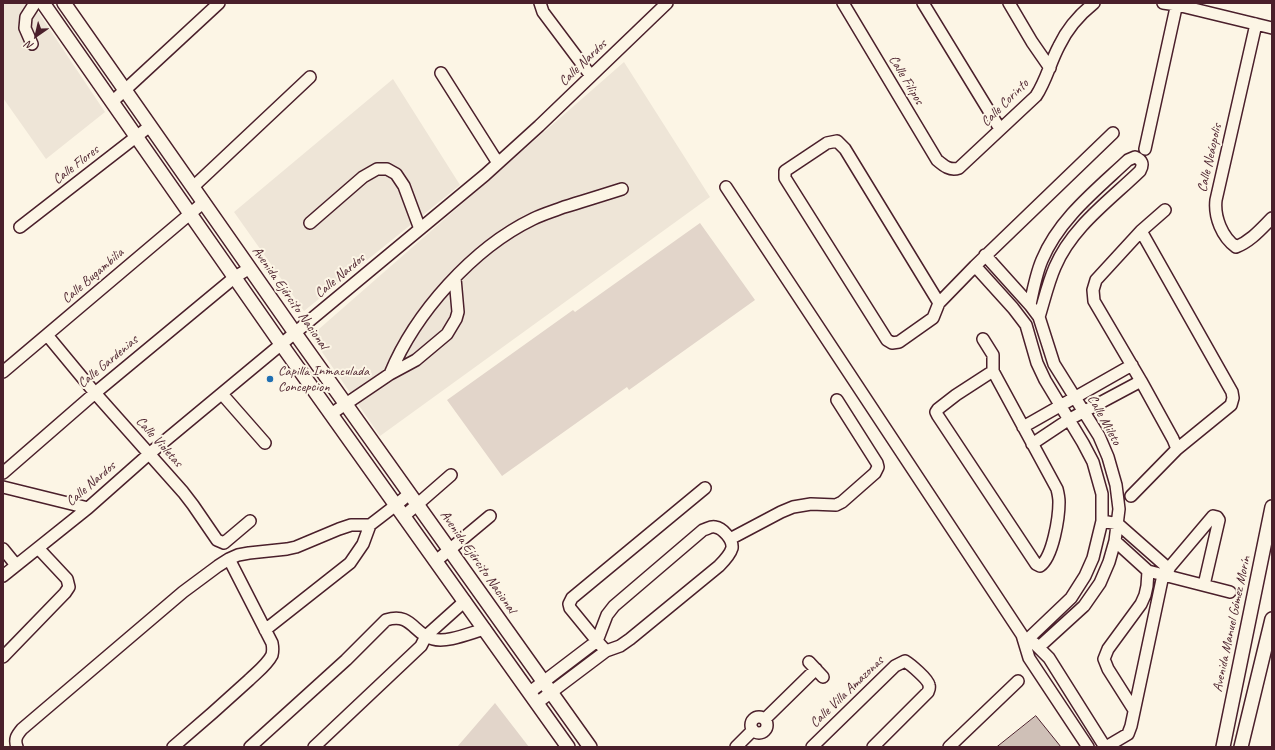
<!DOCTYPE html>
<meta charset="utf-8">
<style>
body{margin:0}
#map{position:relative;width:1275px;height:750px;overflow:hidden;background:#fcf5e5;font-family:Caveat,sans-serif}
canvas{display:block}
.frame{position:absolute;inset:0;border:4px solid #4a1f2b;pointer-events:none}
.north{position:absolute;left:16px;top:16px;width:40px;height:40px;-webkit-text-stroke:3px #fcf5e5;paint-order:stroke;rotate:214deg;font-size:11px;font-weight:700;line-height:16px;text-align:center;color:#4a1f2b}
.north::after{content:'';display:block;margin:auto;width:14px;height:18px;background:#4a1f2b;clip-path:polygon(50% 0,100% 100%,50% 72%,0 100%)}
</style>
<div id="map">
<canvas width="1275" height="750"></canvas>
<div class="frame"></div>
<div class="north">N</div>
</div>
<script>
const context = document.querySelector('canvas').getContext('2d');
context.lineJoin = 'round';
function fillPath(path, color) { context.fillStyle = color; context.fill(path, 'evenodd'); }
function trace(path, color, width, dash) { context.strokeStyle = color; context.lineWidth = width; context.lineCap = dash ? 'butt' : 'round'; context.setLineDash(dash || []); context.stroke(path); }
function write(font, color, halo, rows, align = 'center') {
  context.font = font + ' Caveat,sans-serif'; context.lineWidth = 4; context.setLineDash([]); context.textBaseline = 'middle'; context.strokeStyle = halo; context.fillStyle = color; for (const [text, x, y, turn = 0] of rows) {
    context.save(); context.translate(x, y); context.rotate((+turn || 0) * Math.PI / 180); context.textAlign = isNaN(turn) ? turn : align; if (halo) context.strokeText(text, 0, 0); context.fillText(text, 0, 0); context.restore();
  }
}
const built = new Path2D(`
 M3,3H32L105,112L46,159L3,98Z
 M624,62L710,197L380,436L311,336Z
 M393,79L460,185L304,311L234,212Z`);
const green = new Path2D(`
 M700,223L755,300L629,390L627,387L502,476L447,400L573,310L575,312Z
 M495,703L529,747H457Z`);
const building = new Path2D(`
 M1036,716L1061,747H997Z`);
const minor = new Path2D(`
 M540,3L543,12L591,76
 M843,3L937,160C944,166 950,171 959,168L1036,96C1046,81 1050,63 1059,46C1067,29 1079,15 1094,3
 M923,3L1000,129
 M1009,3L1032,42L1050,68
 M1163,3L1177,5L1272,28
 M1256,24L1216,200C1214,217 1222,237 1236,247C1251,241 1261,229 1272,218
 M32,44L25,28L26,17L35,3
 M441,73L498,163
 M112,102L219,3
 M1145,149L1177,3
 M193,187L310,77
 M726,187L1022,635L1029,658L1088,747
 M1165,210L1141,231L1096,280L1093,290L1094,301L1141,381L1173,439L1177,449
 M310,223L363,177L377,169H387L396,174L404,186L420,229
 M20,227L150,126
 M985,255L1030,305L1039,317L1054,364L1099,436L1108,457L1116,485L1119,509L1115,541L1109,562L1100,583L1084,606L1039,647
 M975,266L1013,308L1026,325L1037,363L1045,380L1083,443L1093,462L1102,494V521L1093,558L1085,576L1071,598L1028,639
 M939,303L845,149L837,141L827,143L785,171V178L790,186L887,340L892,343L899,342L933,318L939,303L975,266L1113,133
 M1030,305C1033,290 1036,274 1042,260C1059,219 1096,190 1128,160L1135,157C1142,160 1144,164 1140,171C1109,201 1072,227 1055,267C1048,283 1044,301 1039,317
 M47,335L95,393L183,492L193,505L217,540L224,543L250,521
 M983,339L993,355V371L1057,489C1058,493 1059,498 1059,502C1059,517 1053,557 1040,566L1036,564L938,416L936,412L938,409L956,395L993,371
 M3,372L204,202
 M390,374C415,313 473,248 533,219C543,214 554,211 564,207C584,201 603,195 622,189
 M222,394L265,443
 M331,414L390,374L416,360L447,334L456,319L458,312L455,278
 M1023,427L1132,365
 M1032,444L1068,420L1141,381
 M3,473L95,393L235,277L250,268
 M3,487L88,508
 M1131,496L1177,449L1231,405L1233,398L1232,392L1141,231
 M404,516L451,475
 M1102,521L1118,524L1169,569
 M730,539L781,512L793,507L811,504L836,505L842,502L875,473L878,467L877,463L837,400
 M1115,541L1148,571L1230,592
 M3,549L16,565
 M436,561L490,516
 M3,576L88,508L149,454L485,175L539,126L667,3
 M265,630L350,563L363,544L370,525L396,505L409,494
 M1034,643L1049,658L1105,747
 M3,657L65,593L69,587L67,579L38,548
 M809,662L823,677
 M530,692L597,641L570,608L569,604L572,598L705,488
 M537,703L606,651L620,646L630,639L719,566C724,561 730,555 732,548C733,540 723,528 715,527C711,526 707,529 703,530L614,606L607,615L597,641L606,651
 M1134,710L1108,669L1104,659L1108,649L1141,604L1145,595L1147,586L1148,571
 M751 725a8 8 0 1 1 16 0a8 8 0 1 1-16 0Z
 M765,719L816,669
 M17,747C14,739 17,735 22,729L183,592L218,566L229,559L238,555L249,553L287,549L296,547L339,529L351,525H370
 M173,747C199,725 224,703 249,680C256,673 267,665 272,655C273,651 273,648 272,643L229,559
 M250,747L346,660L386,620C412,612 413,634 433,639C447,643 470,633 485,629
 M314,747L421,646L426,636L465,601
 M736,747L753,730
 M812,747L895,666L905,661C910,664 928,679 929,685C930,688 929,689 928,692L873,747
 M949,747L1018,681
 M1106,747L1128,734L1131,726L1163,575L1213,516L1217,517L1219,520L1204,585`);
const major = new Path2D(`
 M43,3L281,344L568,747
 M64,3L295,333L590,747
 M1223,747L1272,507
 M1241,747L1272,619`);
const markers = [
 [270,379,4,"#1f6fb2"]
];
const streetNames = [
 ["Calle Nardos",583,63,-44],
 ["Calle Filipos",906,80,59],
 ["Calle Corinto",1005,103,-45],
 ["Calle Neáopolis",1210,158,-77],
 ["Calle Flores",76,165,-38],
 ["Calle Bugambilia",93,276,-41],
 ["Calle Nardos",340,276,-40],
 ["Avenida Ejército Nacional",290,298,55],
 ["Calle Gardenias",108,362,-40],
 ["Calle Mileto",1104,420,61],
 ["Calle Violetas",159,442,48],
 ["Calle Nardos",91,484,-41],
 ["Avenida Ejército Nacional",478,562,55],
 ["Avenida Manuel Gómez Morín",1232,624,-78],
 ["Calle Villa Amazonas",847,692,-44]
];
const poiNames = [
 ["Capilla Inmaculada",278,371],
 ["Concepcion",278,387]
];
fillPath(built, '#eee5d7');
fillPath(green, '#e2d5ca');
fillPath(building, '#cfc0b7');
trace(building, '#4a1f2b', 1);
trace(minor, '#4a1f2b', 14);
trace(major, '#4a1f2b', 16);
trace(minor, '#fcf5e5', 11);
trace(major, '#fcf5e5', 13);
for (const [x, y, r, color] of markers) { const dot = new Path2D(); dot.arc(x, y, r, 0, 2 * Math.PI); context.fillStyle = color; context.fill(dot); trace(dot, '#fcf5e5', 1.5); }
write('14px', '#4a1f2b', '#fcf5e5', streetNames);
write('14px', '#4a1f2b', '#fcf5e5', poiNames, 'left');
</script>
